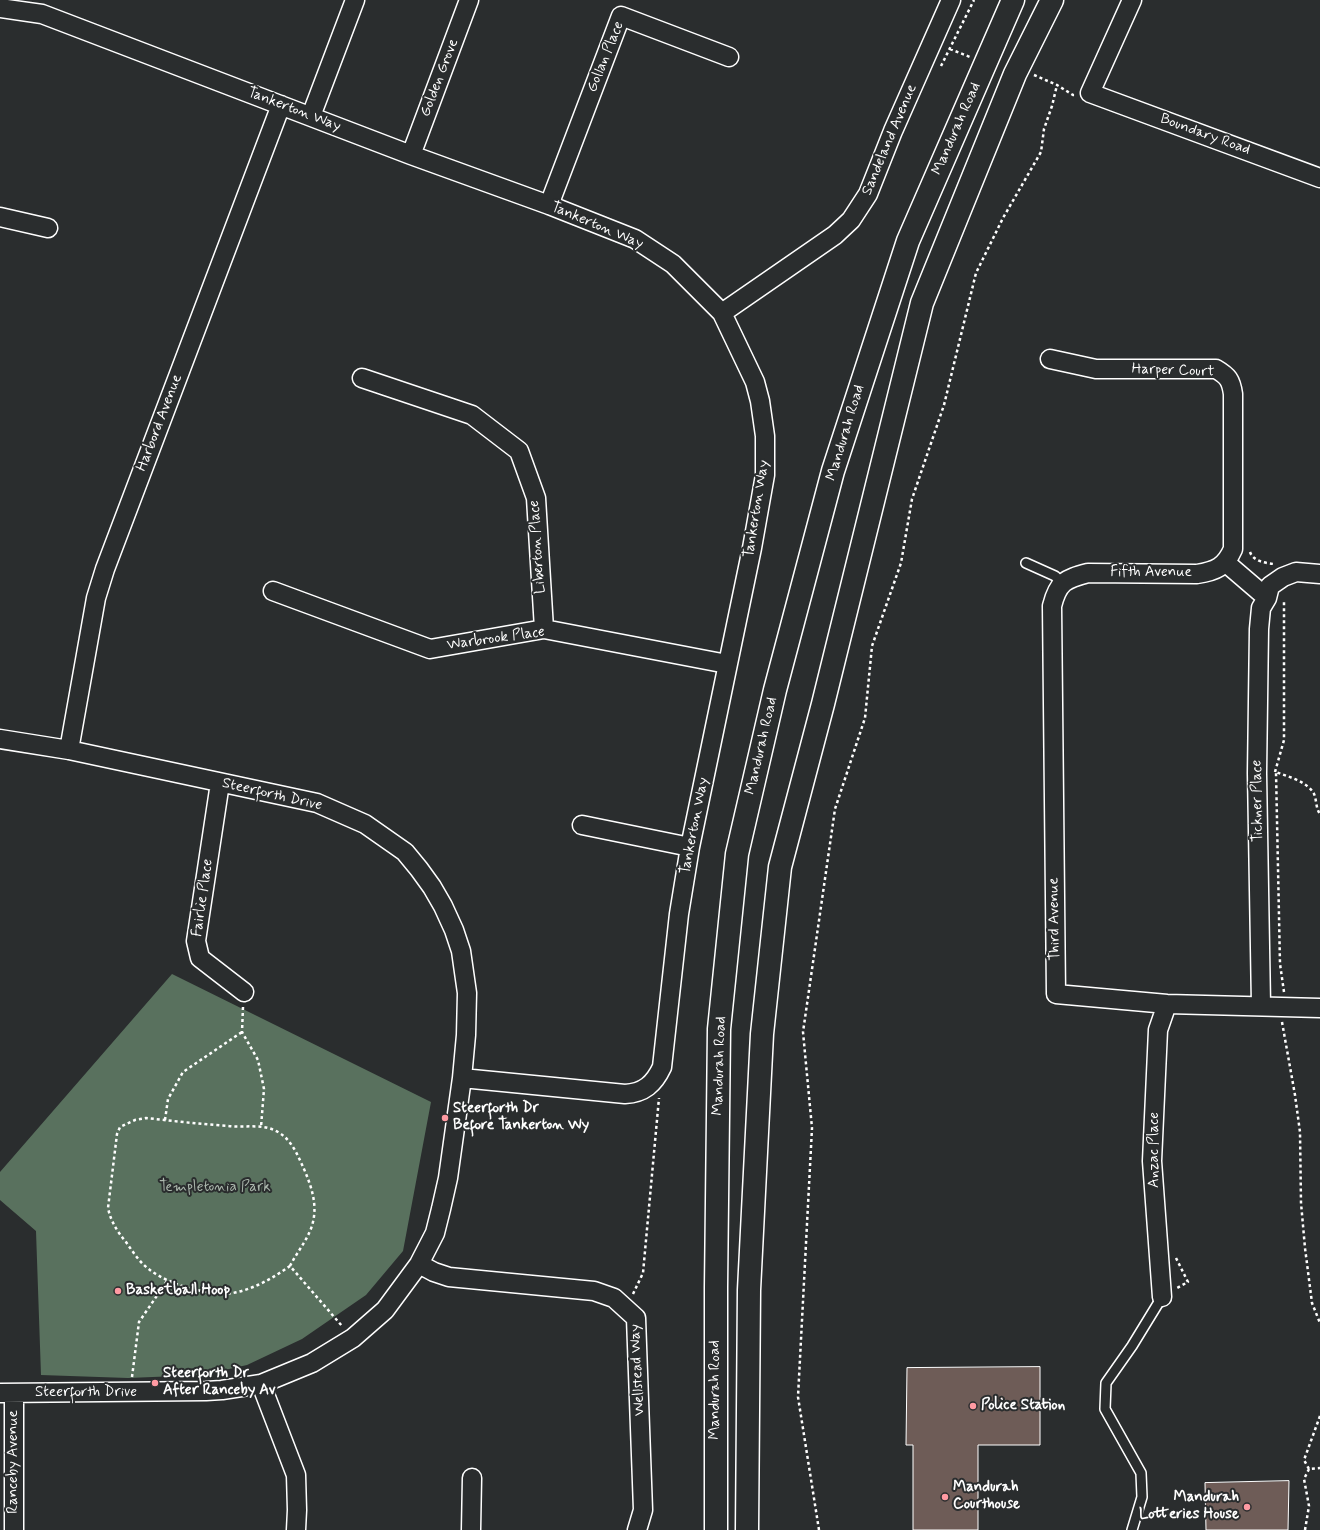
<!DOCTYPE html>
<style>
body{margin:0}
canvas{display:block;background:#2a2d2e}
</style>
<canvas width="1320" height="1530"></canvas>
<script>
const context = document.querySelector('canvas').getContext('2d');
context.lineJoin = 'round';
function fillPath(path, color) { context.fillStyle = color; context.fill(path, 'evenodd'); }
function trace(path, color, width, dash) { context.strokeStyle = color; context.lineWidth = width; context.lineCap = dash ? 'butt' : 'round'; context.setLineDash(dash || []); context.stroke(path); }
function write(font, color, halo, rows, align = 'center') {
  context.font = font + ' Mynerve,sans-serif'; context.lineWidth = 4; context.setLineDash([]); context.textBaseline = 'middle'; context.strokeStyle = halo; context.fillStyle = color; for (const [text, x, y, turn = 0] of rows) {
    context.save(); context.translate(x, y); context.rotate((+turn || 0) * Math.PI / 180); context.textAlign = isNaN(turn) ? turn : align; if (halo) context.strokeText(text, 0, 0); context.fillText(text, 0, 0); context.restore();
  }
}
const green = new Path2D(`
 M172,974L431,1102L403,1251L366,1295L302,1339L247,1365L202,1375L128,1378L41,1375L36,1231L0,1200V1172Z`);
const building = new Path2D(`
 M1040,1367V1445H978V1530H913V1445H906L907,1368Z
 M1289,1481L1288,1530H1206L1205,1483Z`);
const path = new Path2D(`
 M950,49L970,57
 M941,66L974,0
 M1034,75L1057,85L1073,95H1076
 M1250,552C1253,561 1265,563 1274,564
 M1275,772L1284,740V601
 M1284,992L1280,964L1276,772C1289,777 1305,781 1313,792C1317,798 1315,807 1320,814
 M243,1007L242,1032L258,1060L264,1089L261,1127
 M1282,1022L1295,1095L1300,1132L1301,1203L1305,1248L1312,1303L1320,1323
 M165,1120L168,1099L183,1072L242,1032
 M1176,1258L1188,1282L1177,1288
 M290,1266C296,1254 305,1243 310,1231C319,1210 313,1190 304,1169C298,1156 292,1140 278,1132C263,1123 245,1128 228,1126C200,1124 173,1121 146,1118L135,1120L120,1127L117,1134L108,1208C111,1222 117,1231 126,1242C133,1252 140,1263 150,1270C170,1285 208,1296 233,1293C254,1289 273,1278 290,1266L342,1326
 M633,1294L643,1273L659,1098
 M132,1377L139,1322L167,1281
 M1320,1416L1304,1460L1309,1469L1320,1468
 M819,1530L798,1397L812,1128L803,1032L835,809L865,718L872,646L901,563L912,499L944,405L976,273L1003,218L1041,152L1044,129L1052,106L1057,85
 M1305,1530L1309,1506L1304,1479L1309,1469`);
const lane = new Path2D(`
 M1026,563L1055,576L1062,583
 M1132,1530L1142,1497L1141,1473L1105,1409L1106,1383L1132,1346L1162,1297`);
const street = new Path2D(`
 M1132,0L1090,93L1320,178
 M0,8L42,14L411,155L549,205L635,239L673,264L722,313L755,382L760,401L765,436V475L752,548L690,847L679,914L662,1067C654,1084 644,1093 625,1094L462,1078
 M311,116L355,0
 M411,155L469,0
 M549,205L621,16L729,57
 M0,217L48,228
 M722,313L835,235L851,220L868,194L893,131L951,0
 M1050,359L1096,369H1216C1228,376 1231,380 1233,394V549C1225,567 1216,571 1197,574L1088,573C1065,579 1058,582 1052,606L1056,994L1167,1004L1320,1008
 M362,378L472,415L519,451L536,498L544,629
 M1225,562L1267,598
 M273,591L430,649L544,629L727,664
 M0,739L69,750L317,803L365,824L405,852L419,869L432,887L443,906L454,930L461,951L467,993L466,1035L462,1078L448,1178L441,1209L435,1233L419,1264L385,1310L353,1338L312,1363L261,1384L222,1390L206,1391L0,1393
 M69,750L96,598L105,569L281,105
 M220,783L196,941L200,958L244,992
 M582,825L690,847
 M1261,1005L1257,773L1259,629L1261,608L1267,598L1270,586L1283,577L1296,572L1320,574
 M419,1264L434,1272L449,1277L594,1291L614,1298L636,1318L643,1510L637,1530
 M1162,1297L1152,1161L1158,1030L1167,1004
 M261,1384L296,1475L297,1510L296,1530
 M14,1530V1393
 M471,1530L472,1478`);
const highway = new Path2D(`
 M716,1530V1287L719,1029L737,854L775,690L833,471L908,241L1013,0
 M747,1530L749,1290L762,1034L780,867L823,704L922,303L1015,74L1052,0`);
const markers = [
 [445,1118,4,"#ff9aa2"],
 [118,1291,4,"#ff9aa2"],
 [155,1383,4,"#ff9aa2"],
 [973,1406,4,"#ff9aa2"],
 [945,1497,4,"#ff9aa2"],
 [1247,1507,4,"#ff9aa2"]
];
const streetNames = [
 ["Gollan Place",606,57,-68],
 ["Golden Grove",440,78,-69],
 ["Tankerton Way",294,110,21],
 ["Mandurah Road",957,129,-66],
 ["Boundary Road",1205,135,20],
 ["Sandeland Avenue",890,140,-67],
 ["Tankerton Way",597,226,23],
 ["Harper Court",1173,371,2],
 ["Harbord Avenue",160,423,-69],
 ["Mandurah Road",846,433,-73],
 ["Tankerton Way",757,509,-81],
 ["Liberton Place",538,547,-94],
 ["Fifth Avenue",1151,573],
 ["Warbrook Place",496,639,-8],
 ["Mandurah Road",762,746,-77],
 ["Steerforth Drive",272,795,13],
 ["Tickner Place",1258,801,-91],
 ["Tankerton Way",695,826,-79],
 ["Fairlie Place",203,898,-82],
 ["Third Avenue",1055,919,-91],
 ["Mandurah Road",720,1066,-88],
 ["Anzac Place",1155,1150,-90],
 ["Wellstead Way",638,1370,-93],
 ["Mandurah Road",716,1390,-90],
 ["Steerforth Drive",86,1393],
 ["Ranceby Avenue",14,1462,-90]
];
const poiNames = [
 ["Steerforth Dr",453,1109],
 ["Before Tankerton Wy",453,1126],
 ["Basketball Hoop",126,1291],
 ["Steerforth Dr",163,1374],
 ["After Ranceby Av",163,1391],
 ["Police Station",981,1406],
 ["Mandurah",953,1488],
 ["Courthouse",953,1505],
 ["Mandurah",1239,1498,"right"],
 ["Lotteries House",1239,1515,"right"]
];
const parkNames = [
 ["Templetonia Park",215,1188]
];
fillPath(green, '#59715e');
fillPath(building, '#6e5c57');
trace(building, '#fff', 1);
trace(lane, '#fff', 12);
trace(street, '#fff', 21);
trace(highway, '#fff', 25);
trace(path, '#fff', 2.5, [3, 3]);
trace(lane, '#2a2d2e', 9);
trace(street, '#2a2d2e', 18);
trace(highway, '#2a2d2e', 22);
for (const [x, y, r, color] of markers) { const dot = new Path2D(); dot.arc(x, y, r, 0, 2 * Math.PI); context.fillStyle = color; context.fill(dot); trace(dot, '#2a2d2e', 1.5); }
write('15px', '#fff', '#2a2d2e', streetNames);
write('bold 15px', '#fff', '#2a2d2e', poiNames, 'left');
write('15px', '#acb8ae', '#2a2d2e', parkNames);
</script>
